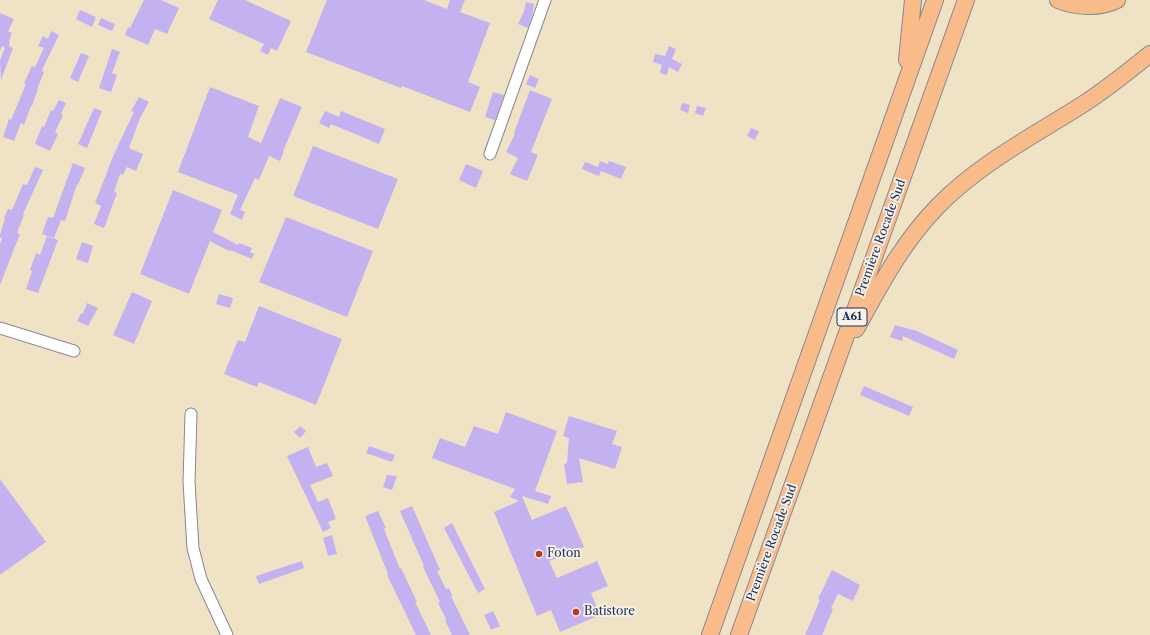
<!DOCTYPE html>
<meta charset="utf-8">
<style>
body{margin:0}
canvas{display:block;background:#f0e2c5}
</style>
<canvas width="1150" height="635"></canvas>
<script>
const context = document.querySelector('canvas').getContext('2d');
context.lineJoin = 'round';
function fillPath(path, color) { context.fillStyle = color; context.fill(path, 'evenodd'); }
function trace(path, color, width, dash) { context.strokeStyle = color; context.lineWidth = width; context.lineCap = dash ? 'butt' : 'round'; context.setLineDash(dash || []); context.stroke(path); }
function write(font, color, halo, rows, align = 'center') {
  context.font = font + ' "Libre Caslon Text",serif'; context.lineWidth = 3.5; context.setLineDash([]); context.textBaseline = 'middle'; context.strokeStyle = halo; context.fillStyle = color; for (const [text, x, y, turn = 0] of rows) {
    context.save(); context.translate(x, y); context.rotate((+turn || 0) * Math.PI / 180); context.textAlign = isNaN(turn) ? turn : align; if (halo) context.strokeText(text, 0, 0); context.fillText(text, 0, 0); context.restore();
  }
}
const building = new Path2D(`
 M144,0H161L179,8L167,34L155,29L148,45L125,35L128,27L130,28Z
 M218,0H245L291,21L277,51L271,48L268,55L260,51L264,44L209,19Z
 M327,0H424L447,9L450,0H465L460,12L490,23L468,82L480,87L470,112L402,86L401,88L306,52Z
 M526,2L534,4L532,16L528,28L518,24L524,11Z
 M80,10L96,17L92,27L76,19Z
 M0,13L14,19L8,31L12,33L9,41H10L9,46L13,48L1,80L0,60L5,48L2,46L0,50Z
 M101,18L115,24L112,31L98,25Z
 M51,31L59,35L42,70L44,72L37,89H38L32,106H31L24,125L21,123L14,141L3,137L9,119L11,120L26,84L24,83L32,66L35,67L44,48L38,46L43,36L48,39Z
 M669,46L676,49L672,59L682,64L678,72L669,67L667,75L660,73L662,65L653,62L655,54L665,56Z
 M112,49L120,52L112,73L117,75L111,92L99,88Z
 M81,53L89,56L78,82L70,78Z
 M530,75L539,79L535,88L526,84Z
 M210,87L259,106L248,137L261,143L280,98L302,107L283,151H284L280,161L269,156L259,180L255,178L240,210L245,212L242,220L230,214L238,195L178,172Z
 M530,90L552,99L531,152L538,155L527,181L510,174L518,158L506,152L515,134L514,133Z
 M493,92L504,95L495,120L485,117Z
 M139,97L149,102L140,118L129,148L143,154L136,171L127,167L123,175L120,174L114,192L117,193L104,228L94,224L101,206L95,203L114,154L134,112L131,111Z
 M59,100L66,103L61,114L63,115L55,132L58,134L50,151L35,144L42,126L44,127L51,110L53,111Z
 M682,103L690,105L688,113L680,110Z
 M697,106L706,108L703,116L695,113Z
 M94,108L102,111L87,148L78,144Z
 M325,111L339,117L341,111L385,129L379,144L331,124L329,128L319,123Z
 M751,128L759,131L755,140L747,136Z
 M313,146L398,179L378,229L293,196Z
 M600,161L608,164L609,161L626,167L621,179L601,171L599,176L582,169L585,162L598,167Z
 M73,163L85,168L78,185L77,184L65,221L61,220L54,238L42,234L48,217L53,218Z
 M466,164L483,171L476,188L459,180Z
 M35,167L43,170L23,214L24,215L17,233L20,234L0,285V244L2,238L0,237V235L5,218H4L8,209L12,210L23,184L27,185Z
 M173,190L222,210L213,232L238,245L239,243L252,248L250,252L254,254L252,259L230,250L229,251L210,241L189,294L140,274Z
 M286,217L373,251L347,317L259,282Z
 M47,236L58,240L38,293L26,289L32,271L30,270L36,253L40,255Z
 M82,242L93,246L88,263L76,259Z
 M132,292L152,301L134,344L113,335Z
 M219,294L233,298L230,308L216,304Z
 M87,303L98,308L88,326L77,321L81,313L83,314Z
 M259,306L342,339L316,405L259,382L257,387L224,374L238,340L245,342Z
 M895,325L917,331L958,350L954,359L903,336L902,341L890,337Z
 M864,386L913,407L909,416L860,395Z
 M506,412L557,431L535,491L551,496L548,504L522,496L532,520L566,506L584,547L549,561L557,578L597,561L608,586L591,593L600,615L560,632L551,610L537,616L494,512L519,501L510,497L515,489L432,458L440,438L465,447L474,426L498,434Z
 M569,416L617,431L612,444L622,447L615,469L579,458L583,482L567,484L564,464L567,463L569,438L563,436Z
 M300,426L306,431L300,438L294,432Z
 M369,446L395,455L392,462L366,453Z
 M308,447L316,467L327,463L333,476L310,485L318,502L328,498L336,519L328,522L331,528L323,532L287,456Z
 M387,475L397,476L392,490L383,487Z
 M0,479L46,542L0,575Z
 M412,506L440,570L437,571L446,589L449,588L452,595L451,596L470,635H452L445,620L446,619L438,603L440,602L423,567L424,566L400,511Z
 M378,511L386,528L384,529L400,569L401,568L417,602H415L431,635H416L387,575L388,574L365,516Z
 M452,523L485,589L478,593L444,528Z
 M332,535L337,554L328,556L323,538Z
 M302,561L304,568L259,584L256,576Z
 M832,570L860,585L853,601L838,594L831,608L833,609L822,635H805L820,600L818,599Z
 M493,611L500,626L491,630L484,615Z`);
const minor = new Path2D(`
 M490,154L545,0
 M0,328L74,351
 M191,414L189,482L193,548L201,579L227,635`);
const highway = new Path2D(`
 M1058,0C1075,7 1100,9 1117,0
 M907,60L913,0
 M856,329C881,284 902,243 938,206C980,163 1035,135 1085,103C1108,88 1129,71 1150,54
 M710,635L935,0
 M739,635L966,0`);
const markers = [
 [539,554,4,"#c8321e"],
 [576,612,4,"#c8321e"]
];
const shields = [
 [852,317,30]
];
const shieldNames = [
 ["A61",852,317]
];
const streetNames = [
 ["Première Rocade Sud",881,238,-70],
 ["Première Rocade Sud",772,543,-70]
];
const poiNames = [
 ["Foton",547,554],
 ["Batistore",584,612]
];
fillPath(building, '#c4b1f0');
trace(minor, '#868892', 13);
trace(highway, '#868892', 18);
trace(minor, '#fff', 11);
trace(highway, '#fabb8b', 16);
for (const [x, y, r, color] of markers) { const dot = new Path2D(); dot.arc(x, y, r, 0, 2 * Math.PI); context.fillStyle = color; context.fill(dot); trace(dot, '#f7f3e8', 1.5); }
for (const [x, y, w] of shields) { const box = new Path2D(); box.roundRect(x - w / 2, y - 9, w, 18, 3); context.fillStyle = '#f7f3e8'; context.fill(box); trace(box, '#1b2f5e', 1); }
write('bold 11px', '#1b2f5e', null, shieldNames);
write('12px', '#1b2f5e', '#f7f3e8', streetNames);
write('12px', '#1b2f5e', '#f7f3e8', poiNames, 'left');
</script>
